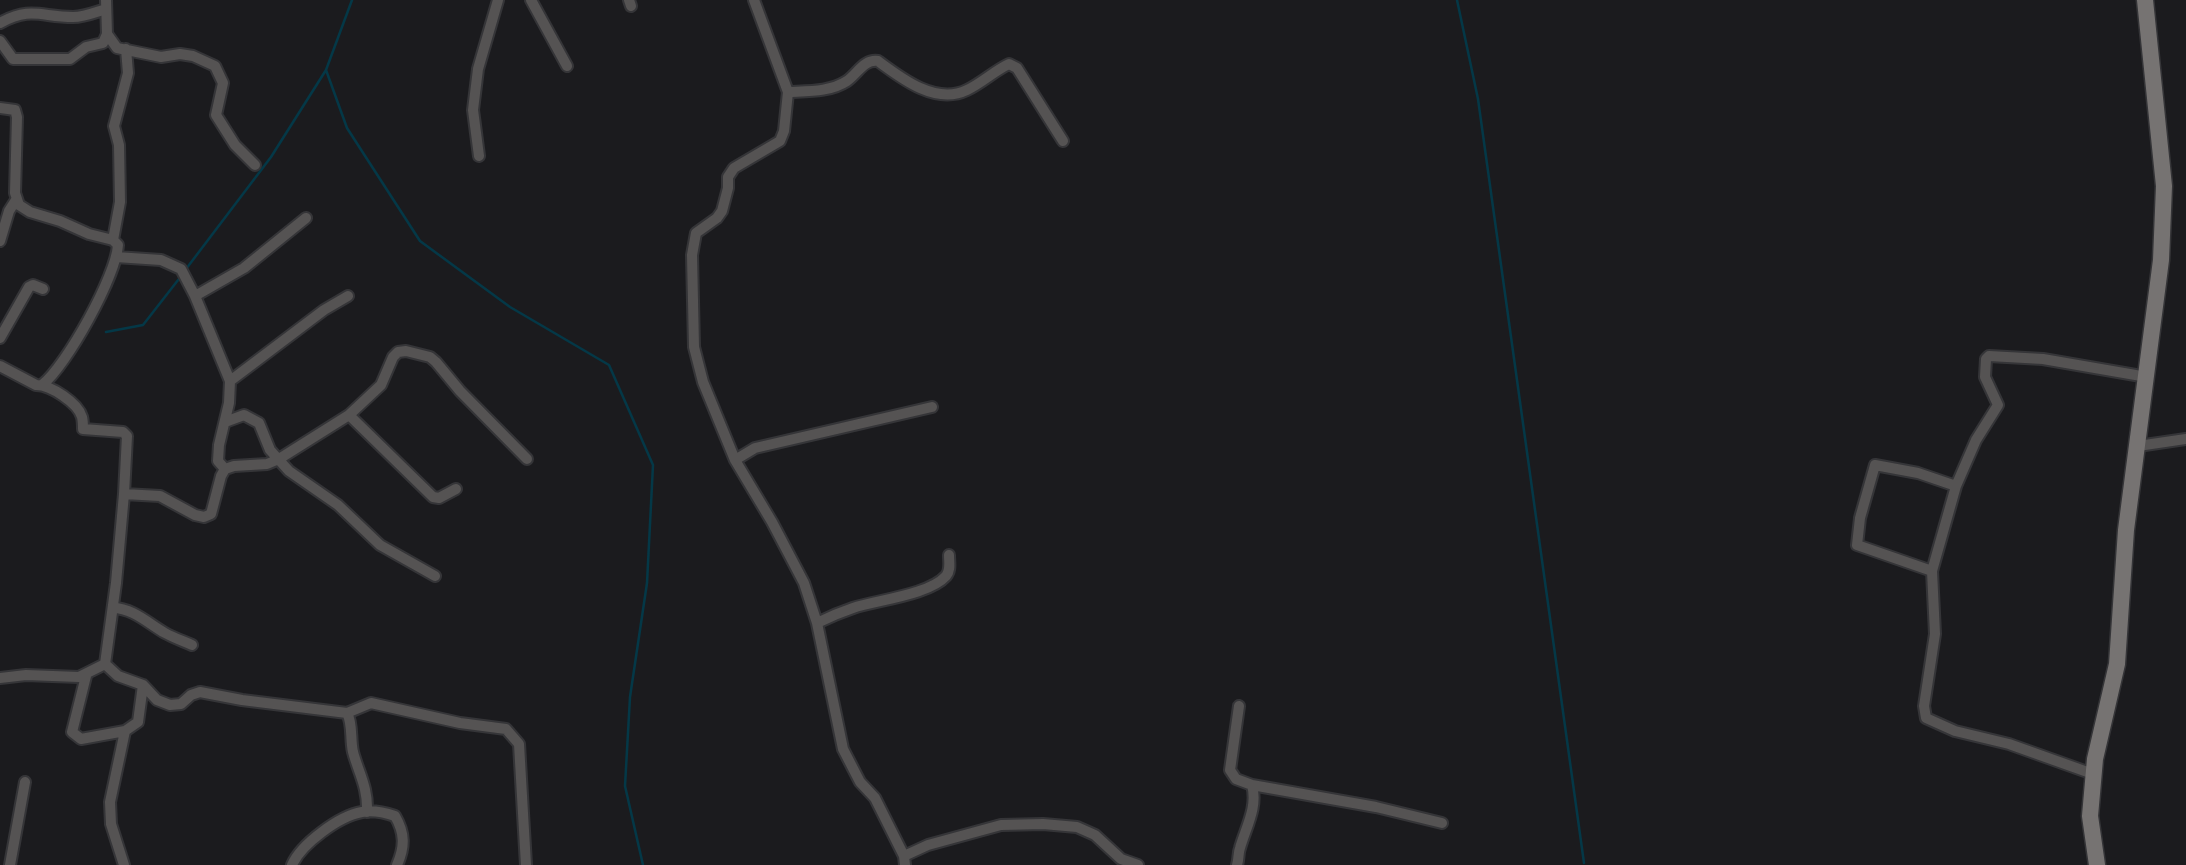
<!DOCTYPE html>
<style>
body{margin:0}
canvas{display:block;background:#1b1b1e}
</style>
<canvas width="2186" height="865"></canvas>
<script>
const context = document.querySelector('canvas').getContext('2d');
context.lineJoin = 'round';
function trace(path, color, width, dash) { context.strokeStyle = color; context.lineWidth = width; context.lineCap = dash ? 'butt' : 'round'; context.setLineDash(dash || []); context.stroke(path); }
const stream = new Path2D(`
 M352,0L326,70L347,128L420,241L510,307L609,365L653,465L647,583L630,697L625,786L643,865
 M1457,0L1478,99L1584,863
 M186,269L271,157L326,70
 M106,332L143,325L182,275`);
const street = new Path2D(`
 M531,0L567,66
 M629,0L631,6
 M754,0L788,92L784,131L780,141L734,168L728,177V188L722,211L717,218L696,233L692,255L694,347L703,382L735,460L772,522L804,583L817,623L843,749L860,782L875,798L904,856L905,865
 M0,23C31,6 41,17 73,17C84,17 96,12 106,9
 M107,34L117,48L161,57L180,54L193,56L215,66L223,83L216,115L235,145L255,165
 M0,41L13,59H70L86,47L103,43L107,34L106,0
 M788,92C809,91 830,92 847,81C858,73 864,59 878,61C902,79 936,105 967,90C982,83 994,71 1009,64L1017,68L1063,141
 M0,108L15,110L17,117L15,193L19,205L30,212L60,221L89,234L113,240L118,245C116,276 67,365 42,385
 M479,156L473,110L478,69L498,0
 M113,240L120,202L119,145L114,126L128,73L126,49
 M0,241L9,211L16,200
 M116,257L161,260L181,269L195,296L230,381L229,403L219,445L218,461L225,469
 M195,296L244,268L306,218
 M0,338L29,287L33,285L43,289
 M0,366L36,385C51,385 78,403 82,417C83,421 83,425 83,429L123,432L127,436L124,494L116,583L105,664L79,677L26,675L0,678
 M230,381L324,310L348,296
 M349,415L433,497L439,498L456,489
 M225,422L244,415L259,423L270,450L289,471L338,505L380,545L435,576
 M2138,446L2186,439
 M735,460L755,448L932,407
 M1956,486L1976,440L1998,405L1985,377L1986,359L1989,356L2043,359L2147,377
 M124,494L160,496L195,515L204,517L211,514L221,476L225,469L234,466L267,464L279,459L349,415L381,385L393,357L398,352L406,351L430,357L436,362L460,391L527,459
 M1932,571L1857,545L1860,518L1875,465L1918,473L1956,486L1932,571L1935,634L1924,706L1926,718L1955,731L2009,744L2093,774
 M113,608C133,608 149,624 165,633C174,638 183,641 192,645
 M817,623C829,617 841,612 853,608C877,600 929,595 946,576C951,570 949,563 949,555
 M105,664L118,676L143,685L157,700L170,705L181,704L191,695L200,692L242,700L347,713C353,724 350,739 353,752C359,774 368,787 367,812
 M86,676L72,732L81,739L125,731
 M347,713L371,703L460,723L506,729L519,744L526,865
 M1252,785L1376,807L1442,823
 M904,856L928,845L1001,825L1043,824L1077,827L1095,835L1121,859L1138,865
 M10,865L25,782
 M124,865L111,824L110,802L125,731L138,722L143,685
 M292,865C301,844 339,816 362,812C373,810 386,813 395,816C405,833 405,847 397,865
 M1237,865C1239,859 1238,853 1240,848C1246,827 1258,807 1252,785L1236,779L1230,770L1239,706`);
const secondary = new Path2D(`
 M2097,865L2090,816L2095,759L2117,664L2126,530L2161,260L2164,186L2145,0`);
trace(stream, '#043847', 2.5);
trace(street, '#353538', 14);
trace(secondary, '#353538', 19);
trace(street, '#555353', 10);
trace(secondary, '#767372', 16);
</script>
